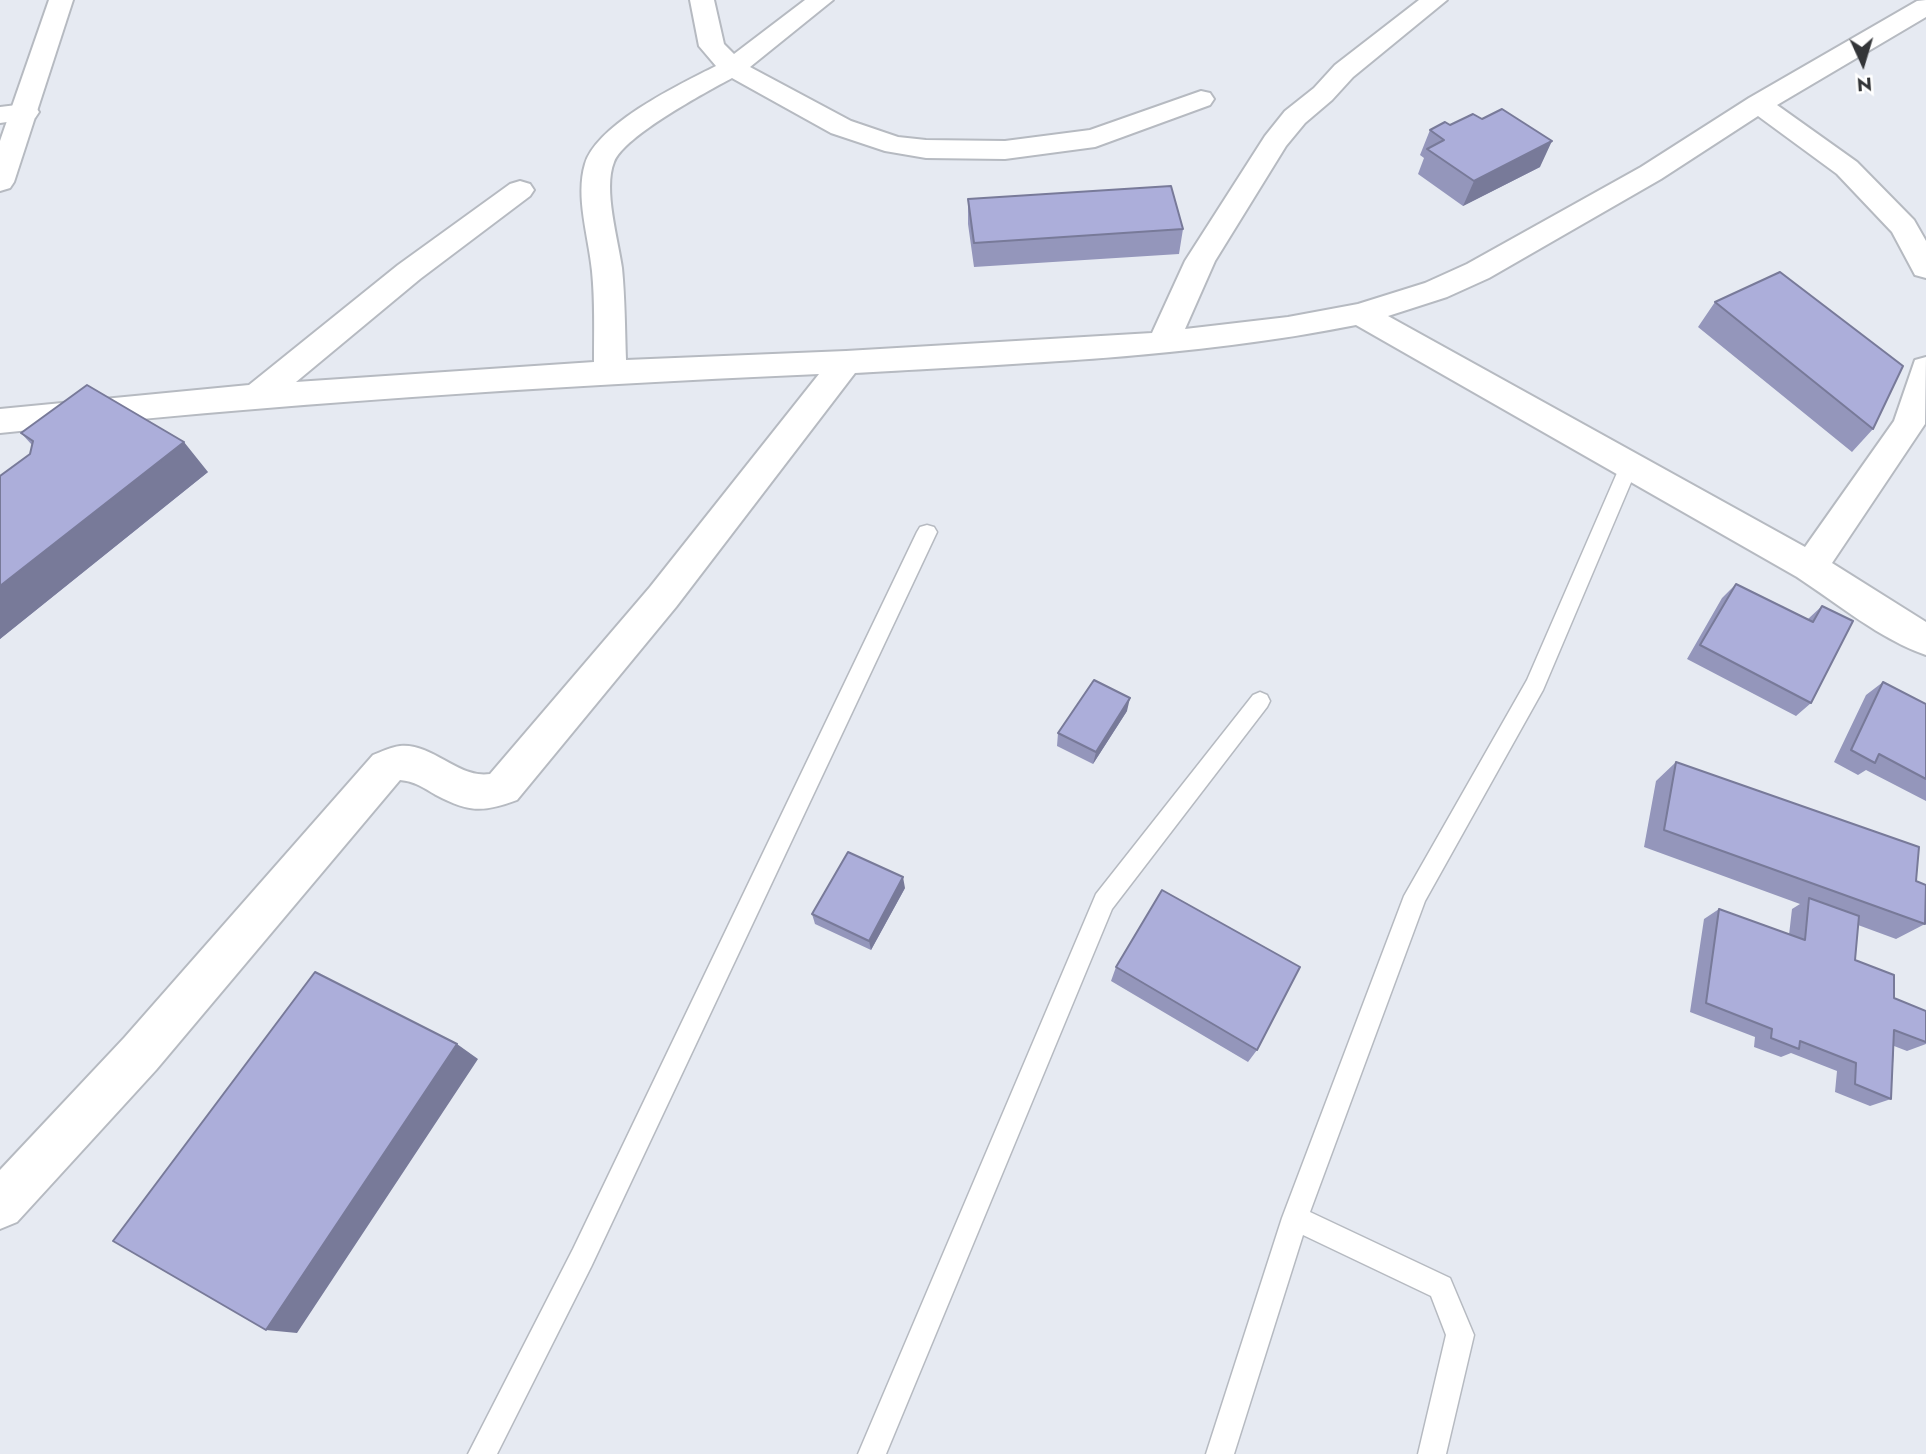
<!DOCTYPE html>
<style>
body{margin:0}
#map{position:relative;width:1926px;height:1454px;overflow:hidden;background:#e6eaf2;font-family:Jost,sans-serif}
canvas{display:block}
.north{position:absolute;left:1828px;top:28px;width:70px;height:70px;-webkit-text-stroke:5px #fff;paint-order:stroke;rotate:176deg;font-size:19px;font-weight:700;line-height:28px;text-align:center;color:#333538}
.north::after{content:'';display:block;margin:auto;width:24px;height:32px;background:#333538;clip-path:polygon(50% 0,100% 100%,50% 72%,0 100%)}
</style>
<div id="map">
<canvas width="1926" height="1454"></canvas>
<div class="north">N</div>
</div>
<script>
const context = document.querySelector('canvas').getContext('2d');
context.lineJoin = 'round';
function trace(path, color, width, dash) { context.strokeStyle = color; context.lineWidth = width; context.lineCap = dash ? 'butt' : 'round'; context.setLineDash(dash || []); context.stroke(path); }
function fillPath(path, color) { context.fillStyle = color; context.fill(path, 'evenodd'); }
const service = new Path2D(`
 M1629,459L1635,461L1638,466L1543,690L1425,901L1310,1212L1450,1278L1474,1335L1446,1454H1418L1446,1335L1431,1296L1303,1235L1234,1454H1206L1282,1218L1404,896L1527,680L1620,466L1623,461Z
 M927,525L934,527L937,532L591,1267L497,1454H468L573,1249L917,532L920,527Z
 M1260,692L1267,695L1270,701L1267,707L1112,909L886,1454H858L1096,894L1253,695Z`);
const minor = new Path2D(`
 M690,0H714L724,44L734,54L805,0H833L750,67L851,121L898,137L926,140L1005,141L1090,130L1201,91L1210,93L1214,99L1210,105L1095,147L1005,159L926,158L885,151L831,133L732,78C706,92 624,136 614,162C603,189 618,239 622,268C625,299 625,329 626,360L846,351L1152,333L1185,261L1265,136L1285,111L1314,88L1335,65L1419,0H1447L1353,77L1332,100L1305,123L1286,146L1215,261L1185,329L1288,317L1358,304L1425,283L1467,264L1641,167L1749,98L1917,1L1926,0V17L1777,105L1857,162L1914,220L1926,241V278L1915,275L1892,232L1837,174L1758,116L1661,179L1489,278L1447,297L1388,316L1805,547L1894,421L1915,360L1926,357L1925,424L1832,563L1926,622V655C1880,639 1838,604 1797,577L1356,325C1191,358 1023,363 855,373L676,607L517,800C483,813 468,812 436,795C424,788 414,781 400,780L156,1070L17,1222L0,1229V1170L124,1038L373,755C381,752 391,747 400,746C433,743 458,779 490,774L650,587L819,374C545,386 272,404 0,433V409L249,385L398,265L510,184L520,181L530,184L534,190L530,196L420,279L296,382L594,362C594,331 595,301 592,271C589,238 575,197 585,164C597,124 680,84 716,66L699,46Z
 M25,104L35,106L39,112L35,118L0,123V107Z`);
const tertiary = new Path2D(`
 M49,0H73L14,182L10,188L0,191V141Z`);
const wall = new Path2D(`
 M1430,130L1540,167L1463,206L1418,174L1424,158L1420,155Z
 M968,199L1183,229L1179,254L974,267L968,224Z
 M1715,302L1873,429L1852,452L1698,327Z
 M21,433L208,472L0,639V476L30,454L32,445Z
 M1736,584L1808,619L1822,606L1811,703L1796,716L1687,659L1722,598Z
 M1883,682L1926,704V801L1866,770L1858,775L1834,762L1866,695Z
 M1127,711L1093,764L1057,746L1058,733Z
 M1676,762L1916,881L1925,924L1896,939L1858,925L1855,960L1894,998L1926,1042V1044L1907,1051L1894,1046L1891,1099L1870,1106L1835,1092L1837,1071L1791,1053L1781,1057L1754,1047L1755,1037L1690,1012L1704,919L1719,909L1789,935L1792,909L1800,904L1644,847L1656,781Z
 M905,888L871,950L815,924L812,914Z
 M1116,967L1257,1050L1248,1062L1111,981Z`);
const shadedWall = new Path2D(`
 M1552,141L1540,167L1463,206L1474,181Z
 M184,442L208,472L0,639V586Z
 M1130,698L1127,711L1093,764L1096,752Z
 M903,877L905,888L871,950L869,941Z
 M457,1044L478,1059L297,1333L266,1330Z`);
const building = new Path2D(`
 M1502,109L1552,141L1474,181L1427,149L1444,140L1430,130L1445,122L1450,125L1473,114L1482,119Z
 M1171,186L1183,229L974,243L968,199Z
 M1780,272L1903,366L1873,429L1715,302Z
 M87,385L184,442L0,586V476L30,454L33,441L21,433Z
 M1736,584L1813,622L1822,606L1853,621L1811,703L1700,645Z
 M1094,680L1130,698L1096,752L1058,733Z
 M1883,682L1926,704V779L1879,754L1875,763L1851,750Z
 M1676,762L1919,847L1916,881L1926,885L1925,924L1664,830Z
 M848,852L903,877L869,941L812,914Z
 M1162,890L1300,967L1257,1050L1116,967Z
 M1809,898L1859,916L1855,960L1894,975V998L1926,1011V1042L1894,1030L1891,1099L1855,1084L1856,1063L1800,1041L1799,1049L1771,1038L1772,1029L1706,1003L1719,909L1805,940Z
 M315,972L457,1044L266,1330L113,1241Z`);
trace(service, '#b6bac1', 3);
trace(minor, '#b6bac1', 4);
trace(tertiary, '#b6bac1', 4);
fillPath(service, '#fff');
fillPath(minor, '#fff');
fillPath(tertiary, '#fff');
fillPath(wall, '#9496bb');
fillPath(shadedWall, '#787a99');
fillPath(building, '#acaeda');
trace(building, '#787a99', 2);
</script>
